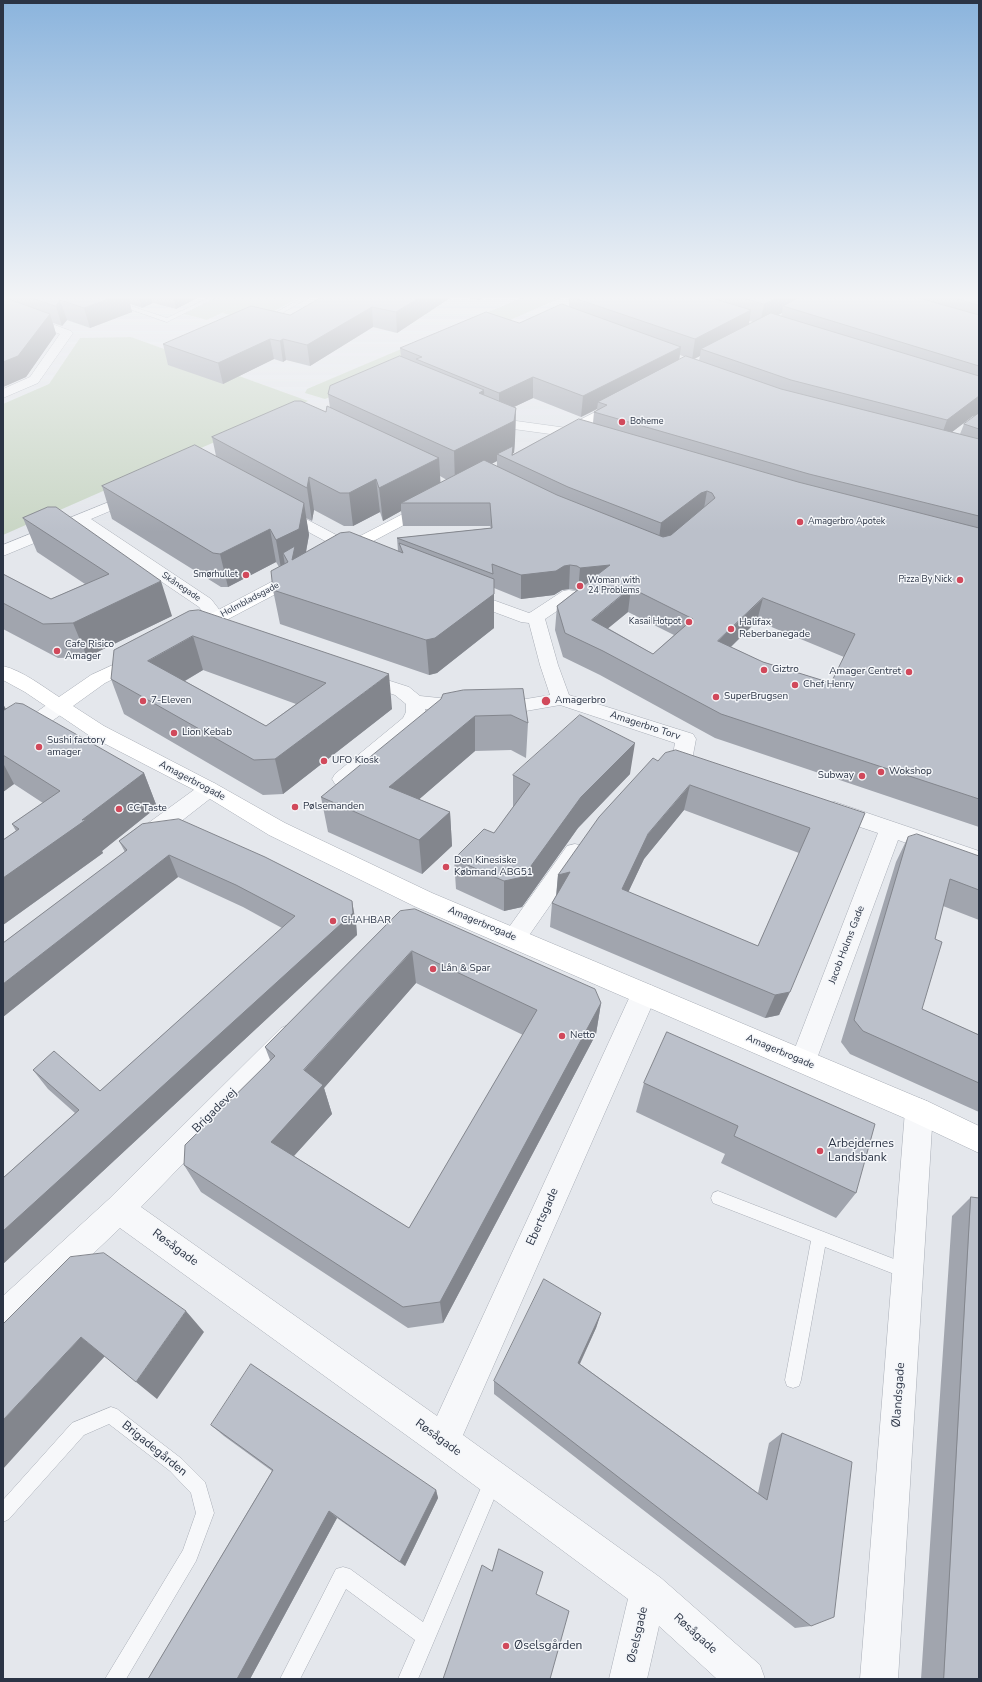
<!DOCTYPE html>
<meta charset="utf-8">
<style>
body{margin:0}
#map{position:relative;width:982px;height:1682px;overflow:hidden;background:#e4e7ec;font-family:"Nunito Sans",sans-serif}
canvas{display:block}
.frame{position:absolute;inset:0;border:4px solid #2b3445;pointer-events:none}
</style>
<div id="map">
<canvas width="982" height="1682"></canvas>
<div class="frame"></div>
</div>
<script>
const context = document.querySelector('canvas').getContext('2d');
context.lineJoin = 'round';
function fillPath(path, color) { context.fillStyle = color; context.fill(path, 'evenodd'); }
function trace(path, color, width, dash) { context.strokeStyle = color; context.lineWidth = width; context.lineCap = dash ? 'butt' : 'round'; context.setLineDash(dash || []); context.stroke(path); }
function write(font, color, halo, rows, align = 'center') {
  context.font = font + ' "Nunito Sans",sans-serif'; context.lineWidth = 3; context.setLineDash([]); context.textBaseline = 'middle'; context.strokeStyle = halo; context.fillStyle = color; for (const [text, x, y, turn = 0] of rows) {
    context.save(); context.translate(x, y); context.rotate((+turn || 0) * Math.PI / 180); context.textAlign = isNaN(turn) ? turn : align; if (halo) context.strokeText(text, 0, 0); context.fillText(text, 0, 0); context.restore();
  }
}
const green = new Path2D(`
 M220,296L222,297L302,296L256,321L222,313L238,305L207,320L184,314Z
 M526,296H565L401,368L325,399L305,393L307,389Z
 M131,337L308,401L3,535V404L49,384L80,338Z`);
const lane = new Path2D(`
 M92,296H101L167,318L212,296H219L167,322Z
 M305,296H312L275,317L270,316Z
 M718,1191L912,1266L915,1271L912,1276L907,1279L825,1247L801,1380L799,1386L793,1388L787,1386L785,1380L811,1241L713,1203L711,1198L713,1193Z
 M111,1407L117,1409L182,1459L205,1482L214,1513L196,1561L126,1679H105L183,1550L196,1513L191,1493L170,1471L109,1424L84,1435L9,1519L3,1522V1500L72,1423Z
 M493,1471L499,1474L502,1480L418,1679H398L415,1640L346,1589L300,1679H280L336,1569L343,1567L350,1569L423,1622L487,1474Z`);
const street = new Path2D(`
 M3,306L71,331L73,333L38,383L3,398V389L30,377L60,334L3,313Z
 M487,411L509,420L567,428L592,435L594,438L592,441L587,442L565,436L506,428L482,418L480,415L482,412Z
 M136,491L141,492L143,495L141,498L91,519L211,599L232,626L240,628L243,632L240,636L234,637L220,634L199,607L78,525L3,556V545Z
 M282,507L287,509L363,549L365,552L363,555L357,557L351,555L277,515L274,512L277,509Z
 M569,590L575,591L578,595L575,599L545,619L558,665L569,695L693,734L696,739L692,760L689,765L682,767L675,765L672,760L675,743L560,705L520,712L477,714L425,709L426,712L418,727L349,784L342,786L335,784L332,779L335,774L403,718L406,712V704L395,695L355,682L353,678L355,674L362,672L409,687L420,696L477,702L520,700L550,695L540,665L529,623L521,622L462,600L459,596L462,592L468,591L529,613L531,612L563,591Z
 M59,700L66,701L69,706L66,711L10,751L3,753V736L52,701Z
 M209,781L216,784L219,789L216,794L152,844L144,846L136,844L133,838L136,832L202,784Z
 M835,802L979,851V869L898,840L816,1061L812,1069L803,1073L794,1069L790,1061L878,833L827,816L824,810L827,804Z
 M575,844L583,846L586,852L583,858L523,944L515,947L507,944L503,937L507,930L567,846Z
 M644,983L653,986L657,994L463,1435L661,1578L760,1665L765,1679H717L659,1626L647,1679H609L628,1599L431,1453L120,1228L14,1329L3,1334V1296L109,1199L281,1028L290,1024L299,1028L303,1036L299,1044L141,1207L437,1416L631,994L635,986Z
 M919,1098L929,1102L933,1111L898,1679H860L905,1111L909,1102Z`);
const secondary = new Path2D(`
 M619,400L624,401L626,404L624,407L566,438L561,439L556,438L554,435L556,432Z
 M429,501L434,503L437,506L434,509L347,555L341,557L335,555L333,552L335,549L424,503Z
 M300,569L306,570L308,574L306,578L198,635L192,636L186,635L183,631L186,627L294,570Z
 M139,653L145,655L148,659L145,663L105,683L73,706L104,726L216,784L285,823L432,893L929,1102L979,1126V1153L909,1120L416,907L269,835L202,794L90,736L25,692L3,680V666C23,671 42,686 59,697L91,675Z`);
const wall = new Path2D(`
 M3,296H201L176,309L153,303L142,308L130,304L132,312L90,328L67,320L62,326L53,323L56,334L26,377L3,387Z
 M324,296H453L397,333L373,327L310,366L286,360L283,362L274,359L223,384L168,365L163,344L290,315Z
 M458,296H485L479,300Z
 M569,296H979V827L715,738L600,675L563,657L555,630L557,606L576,591L575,590L569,589L562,590L554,595L521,599L494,588V628L437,673L429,675L280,624L273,590L279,567L276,562L228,587H221L112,519L102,486L216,456L212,437L326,412L330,408L328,394L401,356L400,348L519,323L569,307ZM782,313L781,316L778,315ZM749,321L753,322L749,324ZM680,355L685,357L679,360ZM700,356L699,360L694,359ZM533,398L581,417L597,409V410L594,412L593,423L513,454V453H514L515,440L516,408L514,407ZM976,415L964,424L960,434L952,432L973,416ZM497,461V467L492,464L493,463ZM440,476L447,480L440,483ZM314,510L344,526H353L380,512L383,521L401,511L403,526H490L491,528L397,538L398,551L306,552L309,535L306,518L312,521ZM628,612L674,635L653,654L608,628ZM757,621L844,657L831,683L763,662L731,647Z
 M48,507L172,616L87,657L58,658L3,629V574L51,599L85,584L37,552L23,518Z
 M189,611L392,709L283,794L263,795L124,714L111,679ZM203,670L296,704L266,726L185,681Z
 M463,690L528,723L526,758L511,750L475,751L419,799L450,812L452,846L422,874L328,832L321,797Z
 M3,704L6,709L144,773L157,807L102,851L103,853L3,925V840L16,831L12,824L43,803L14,784L3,792Z
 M658,761L865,813L779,1015L765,1018L550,927L552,903L556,896L558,875ZM684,810L799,853L758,946L628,892L644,859Z
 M630,774L578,828L522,907L504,911L456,889L454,859L494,833L514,807L513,806V775Z
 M142,824L356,923L357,935L3,1264V1178L75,1113L48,1089L33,1070L100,1091L282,928L243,907L178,877L3,1017V943L125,852L119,841Z
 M908,837L979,856V920L943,906L935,939L922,1009L979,1035V1112L850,1054L841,1042L896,862Z
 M400,911L601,1003L596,1034L443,1323L408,1328L201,1192L184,1165L270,1060L265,1047ZM416,983L523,1035L409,1228L294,1156L332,1114L324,1088Z
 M667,1032L856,1193L836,1218L721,1163L725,1154L636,1112L644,1083Z
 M971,1197L979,1679H921L952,1216Z
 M601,1313L596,1328L580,1364L758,1493L769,1443L782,1433L811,1626L795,1628L494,1394V1381Z
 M211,1425L436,1490L438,1498L405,1566L337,1518L250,1679H148L272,1471L224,1436Z`);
const shadedWall = new Path2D(`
 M116,296H128L132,312L90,328L84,308Z
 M138,296H151L153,303L142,308Z
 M173,296H201L176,309Z
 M422,296H453L397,333L396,312Z
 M479,296H485L479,300Z
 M780,296H814L783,306L782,313L760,324L764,304Z
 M60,300L67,320L62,326L56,306Z
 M372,307L373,327L310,366L307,345Z
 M751,310L748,331L701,349L700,356L692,360L695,339Z
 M50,314L56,334L26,377L3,387V362Z
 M270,339L274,359L223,384L218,363Z
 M283,339L286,360L283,362L280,341Z
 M681,347L678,367L598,402L597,409L581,417L583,396Z
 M533,377V398L499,414V393Z
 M484,390L485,422L479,393Z
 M979,396V415L973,416L939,442L947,420Z
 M516,408L515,440L514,453H513L512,461L497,454V461L455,483L454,451Z
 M439,458L441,491L401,503V511L383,521L379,488Z
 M309,477L314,510L312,521L307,488Z
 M376,479L380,512L353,526L349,493Z
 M707,491L703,514L658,546L661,523L701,493Z
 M304,503L309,535L304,562H288L283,553L286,571L282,574L276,540Z
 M270,529L276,562L228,587L220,554Z
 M570,565L569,589L562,590L554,595L521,599V575Z
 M610,565L578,592L580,568Z
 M161,581L172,616L87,657L73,623Z
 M631,588L628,612L589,644L592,620Z
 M494,594V628L437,673L429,675L426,640Z
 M763,598L757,621L712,665L718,641Z
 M193,636L203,670L159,696L148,661Z
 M389,674L392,709L283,794L275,759Z
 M3,704L14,726L3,735Z
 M475,716V751L393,822L389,787Z
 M635,743L630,774L578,828L522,907L504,911V881L581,797Z
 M3,763L14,784L3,792Z
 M144,773L157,807L102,851L103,853L3,925V878L82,820Z
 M690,785L684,810L644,859L618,914L622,889L648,834Z
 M450,812L452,846L422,874L419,840Z
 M169,855L178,877L3,1017V984Z
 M570,872L556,900L558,875Z
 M352,901L356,923L357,935L3,1264V1231Z
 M412,951L416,983L324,1088L332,1114L282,1169L271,1142L304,1070Z
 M790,992L779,1015L765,1018L775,995Z
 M601,1003L596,1034L443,1323L440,1302Z
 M186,1311L204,1332L157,1399L136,1382Z
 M601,1313L596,1328L574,1376L578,1363Z
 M81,1337L105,1356L3,1469V1420Z
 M436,1490L438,1498L405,1566L400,1562Z
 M329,1511L337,1518L250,1679H237Z`);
const building = new Path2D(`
 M27,296H116L84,308L60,300L56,306Z
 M324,296H422L396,312L372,307L307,345L283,339L280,341L270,339L218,363L163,344L251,306L290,315Z
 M579,296H705L751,310L695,339L574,298Z
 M737,296H780L764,304Z
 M803,296H912L979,315V366L783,306Z
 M948,296H979V305Z
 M3,297L50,314L18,356L3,362Z
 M562,304L681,347L583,396L533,377L499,393L416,359L422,357L400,348L486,312L519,323Z
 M771,313L979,376V396L947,420L791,380L701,349Z
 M400,356L484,390L479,393L516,408L514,421L454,451L328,394L330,386Z
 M686,356L781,389L979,439V516L809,474L594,412L607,405L598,402Z
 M295,401H301L326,412L327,406L439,458L379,488L376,479L349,493H340L309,477L307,488L212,437Z
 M979,413V429L964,424Z
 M579,419L798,482L979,528V799L721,714L603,651L565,633L557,606L610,565L580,568L577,566L570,565L564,566L556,571L521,575L492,564L493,574L397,538L492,528L490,503H401L484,460L557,495L663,537L671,535L715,498L712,493L707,491L701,493L661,523L568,487L497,454L513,446L512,455ZM631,588L693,619L653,654L592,620ZM763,598L855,634L831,683L763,662L718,641Z
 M195,445L304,503L299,529L276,540L270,529L220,554L213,553L102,486Z
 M48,507H56L161,581L73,623L43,624L3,603V574L51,599L109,574L23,518Z
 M350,532L403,553L399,543L494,579V594L435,638L426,640L273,590L271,571L288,562L283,553L295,546L292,560L340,533Z
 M199,610L389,674L275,759L254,760L111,679L114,650L189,611ZM193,636L326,683L266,726L148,661Z
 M523,689L528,723L511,715L475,716L389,787L450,812L419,840L321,797L441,699L443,694L463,690Z
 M16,703L23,704L144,773L82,820L87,819L3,878V840L19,829L12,824L60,791L3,755V711Z
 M580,715L635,743L581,797L523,877L504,881L454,859L484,829L494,833L530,784L513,775Z
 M676,750L865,813L790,992L775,995L552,903L570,872L558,875L599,817L653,758L658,761L665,753ZM690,785L810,828L758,946L622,889L648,834Z
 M179,819L265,857L352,901L353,913L3,1231V1178L79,1110L33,1070L54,1051L100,1091L295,916L236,885L169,855L3,984V943L127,850L119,841L142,824Z
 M917,834L979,856V890L950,879L935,939L942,942L922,1009L979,1035V1083L863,1031L854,1020L908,837Z
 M415,909L595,989L601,1003L440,1302L403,1307L184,1165L185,1145L275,1056L265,1047L400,911ZM412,951L537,1010L409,1228L271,1142L323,1085L304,1070Z
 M667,1032L875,1124L856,1193L734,1136L738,1126L644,1083Z
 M971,1197L979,1198V1679H944Z
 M104,1253L186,1311L136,1382L81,1337L3,1420V1324L70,1257Z
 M544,1279L601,1313L578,1363L767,1500L782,1433L852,1462L834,1617L811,1626L494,1381Z
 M251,1364L436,1490L400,1562L329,1511L237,1679H148L273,1470L211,1425Z
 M499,1549L543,1572L536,1594L569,1611L550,1679H443L482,1565L492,1571Z`);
const markers = [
 [622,422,4,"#d1495b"],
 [800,522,4,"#d1495b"],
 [246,575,4,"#d1495b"],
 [960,580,4,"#d1495b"],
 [580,586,4,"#d1495b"],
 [689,622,4,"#d1495b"],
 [731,629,4,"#d1495b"],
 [57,651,4,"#d1495b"],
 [764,670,4,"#d1495b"],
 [909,672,4,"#d1495b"],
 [795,685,4,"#d1495b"],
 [716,697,4,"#d1495b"],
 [143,701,4,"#d1495b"],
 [546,701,5,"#d1495b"],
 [174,733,4,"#d1495b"],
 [39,747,4,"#d1495b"],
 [324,761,4,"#d1495b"],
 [881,772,4,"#d1495b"],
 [862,776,4,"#d1495b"],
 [295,807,4,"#d1495b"],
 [119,809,4,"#d1495b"],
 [446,867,4,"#d1495b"],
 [333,921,4,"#d1495b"],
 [433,969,4,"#d1495b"],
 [562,1036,4,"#d1495b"],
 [820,1151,4,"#d1495b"],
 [506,1646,4,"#d1495b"]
];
const farPoinames = [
 ["Boheme",630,422],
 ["Amagerbro Apotek",808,522],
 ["Smørhullet",238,575,"right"],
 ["Pizza By Nick",952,580,"right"],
 ["Woman with",588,581],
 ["24 Problems",588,591],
 ["Kasai Hotpot",681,622,"right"]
];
const farStreetnames = [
 ["Skånegade",181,587,34],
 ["Holmbladsgade",250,600,-28]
];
const poiNames = [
 ["Halifax",739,623],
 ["Reberbanegade",739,635],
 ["Cafe Risico",65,645],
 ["Amager",65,657],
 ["Giztro",772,670],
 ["Amager Centret",901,672,"right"],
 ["Chef Henry",803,685],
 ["SuperBrugsen",724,697],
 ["7-Eleven",151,701],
 ["Amagerbro",555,701],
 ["Lion Kebab",182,733],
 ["Sushi factory",47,741],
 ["amager",47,753],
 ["UFO Kiosk",332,761],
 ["Wokshop",889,772],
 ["Subway",854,776,"right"],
 ["Pølsemanden",303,807],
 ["CC Taste",127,809],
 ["Den Kinesiske",454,861],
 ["Købmand ABG51",454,873],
 ["CHAHBAR",341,921],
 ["Lån & Spar",441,969],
 ["Netto",570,1036]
];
const streetNames = [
 ["Amagerbro Torv",645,726,18],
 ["Amagerbrogade",192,781,28],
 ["Amagerbrogade",482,924,23],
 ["Jacob Holms Gade",847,945,-69],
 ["Amagerbrogade",780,1052,23]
];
const nearStreetnames = [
 ["Brigadevej",215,1111,-45],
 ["Ebertsgade",543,1217,-66],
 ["Røsågade",175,1248,36],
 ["Ølandsgade",899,1395,-86],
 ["Røsågade",438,1438,36],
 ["Brigadegården",154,1449,39],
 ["Røsågade",695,1634,42],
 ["Øselsgade",638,1635,-77]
];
const nearPoinames = [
 ["Arbejdernes",828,1144],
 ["Landsbank",828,1158],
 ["Øselsgården",514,1646]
];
fillPath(green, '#c9d6c5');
trace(lane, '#a9aeb7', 1);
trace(street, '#a9aeb7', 1);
trace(secondary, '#a9aeb7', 1);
fillPath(lane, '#f7f8fa');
fillPath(street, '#f7f8fa');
fillPath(secondary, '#fff');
fillPath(wall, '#a1a5ae');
fillPath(shadedWall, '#83868d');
fillPath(building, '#bbc0ca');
trace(building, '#83868d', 1);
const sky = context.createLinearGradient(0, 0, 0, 532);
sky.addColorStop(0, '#8bb4dd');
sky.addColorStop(0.56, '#f3f4f6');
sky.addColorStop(1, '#f3f4f600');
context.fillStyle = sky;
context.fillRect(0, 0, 982, 532);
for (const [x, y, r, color] of markers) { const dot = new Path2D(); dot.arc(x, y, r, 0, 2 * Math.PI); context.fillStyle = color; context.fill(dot); trace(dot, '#f4f6f9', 1.5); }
write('9px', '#2b3445', '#f4f6f9', farPoinames, 'left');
write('9px', '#2b3445', '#f4f6f9', farStreetnames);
write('10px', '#2b3445', '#f4f6f9', poiNames, 'left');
write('10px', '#2b3445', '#f4f6f9', streetNames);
write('12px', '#2b3445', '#f4f6f9', nearStreetnames);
write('12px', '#2b3445', '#f4f6f9', nearPoinames, 'left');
</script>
